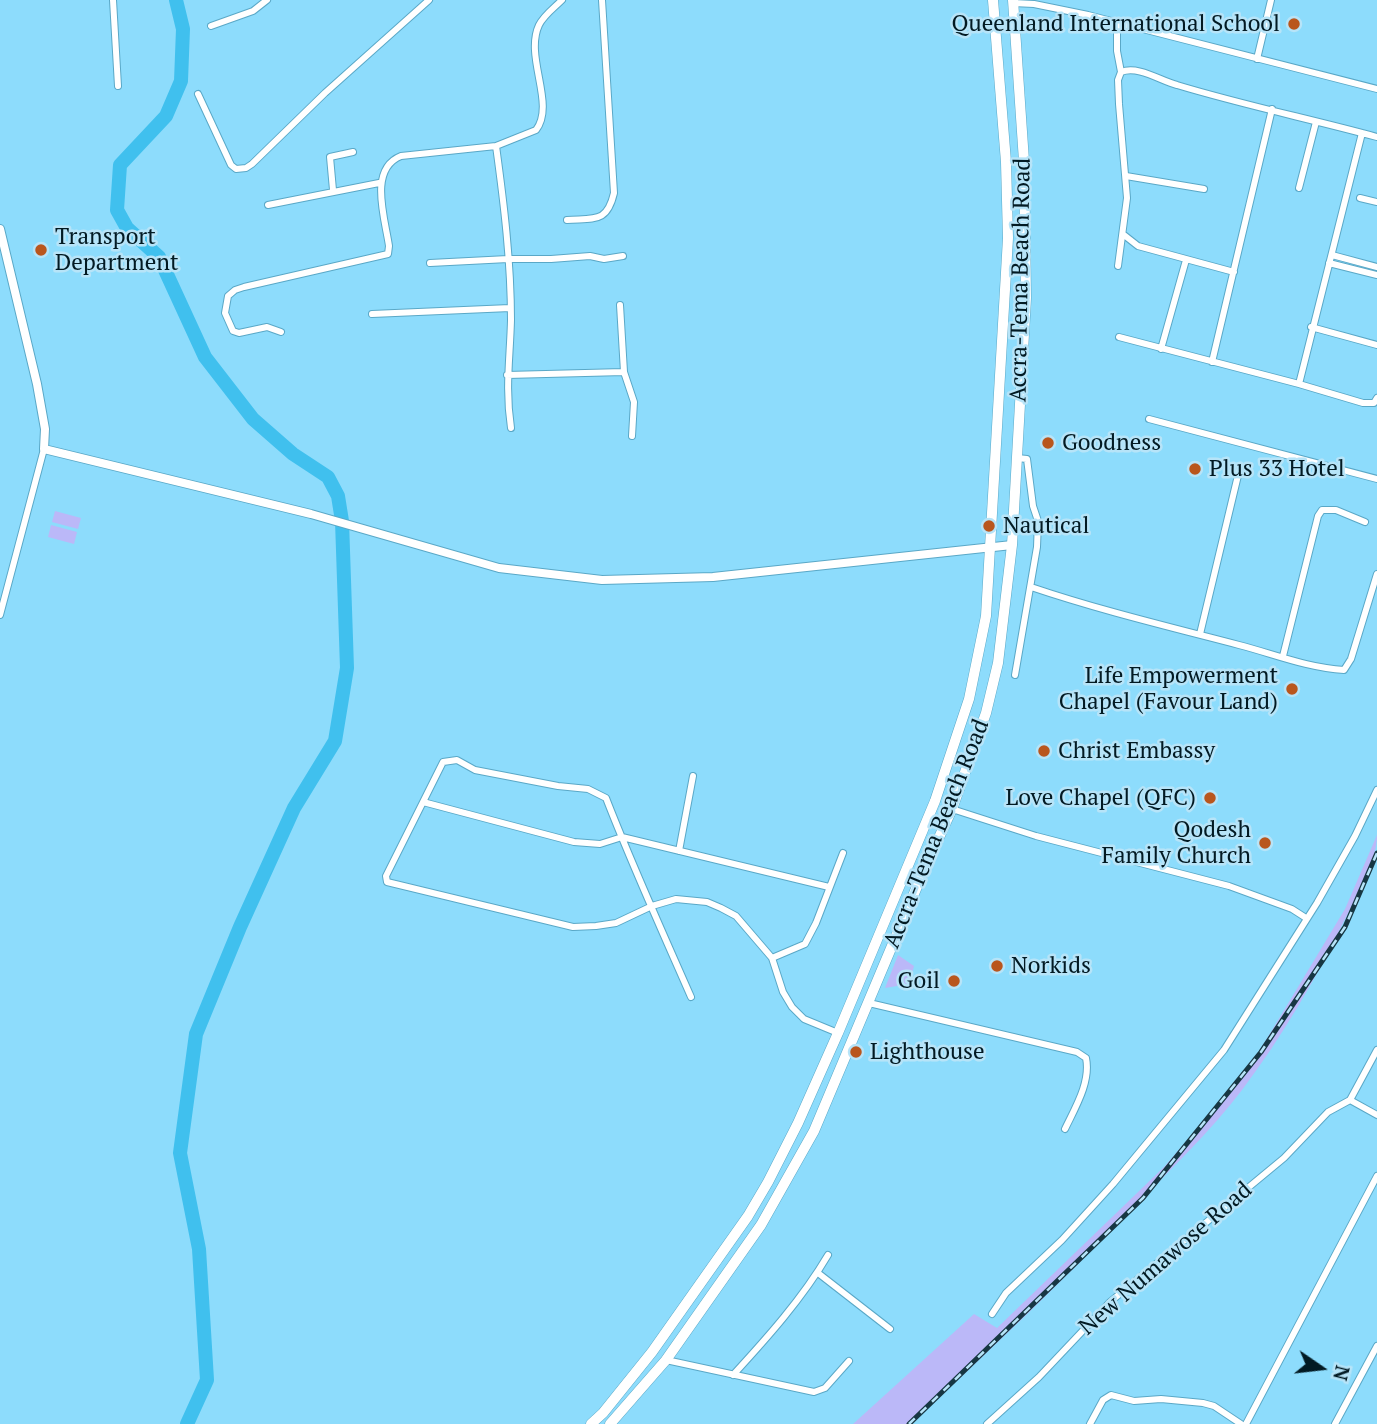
<!DOCTYPE html>
<style>
body{margin:0}
#map{position:relative;width:1377px;height:1424px;overflow:hidden;background:#8ddcfc;font-family:"PT Serif",serif}
canvas{display:block}
.north{position:absolute;left:1286px;top:1333px;width:70px;height:70px;-webkit-text-stroke:5px #b7e4f8;paint-order:stroke;rotate:104deg;font-size:19px;font-weight:700;line-height:28px;text-align:center;color:#021a23}
.north::after{content:'';display:block;margin:auto;width:24px;height:32px;background:#021a23;clip-path:polygon(50% 0,100% 100%,50% 72%,0 100%)}
</style>
<div id="map">
<canvas width="1377" height="1424"></canvas>
<div class="north">N</div>
</div>
<script>
const context = document.querySelector('canvas').getContext('2d');
context.lineJoin = 'round';
function fillPath(path, color) { context.fillStyle = color; context.fill(path, 'evenodd'); }
function trace(path, color, width, dash) { context.strokeStyle = color; context.lineWidth = width; context.lineCap = dash ? 'butt' : 'round'; context.setLineDash(dash || []); context.stroke(path); }
function write(font, color, halo, rows, align = 'center') {
  context.font = font + ' "PT Serif",serif'; context.lineWidth = 5; context.setLineDash([]); context.textBaseline = 'middle'; context.strokeStyle = halo; context.fillStyle = color; for (const [text, x, y, turn = 0] of rows) {
    context.save(); context.translate(x, y); context.rotate((+turn || 0) * Math.PI / 180); context.textAlign = isNaN(turn) ? turn : align; if (halo) context.strokeText(text, 0, 0); context.fillText(text, 0, 0); context.restore();
  }
}
const green = new Path2D(`
 M55,511L81,518L78,529L52,522Z
 M51,525L77,532L74,544L48,537Z
 M1377,835C1377,862 1356,898 1343,923C1315,981 1281,1038 1242,1090C1210,1132 1171,1169 1134,1207C1061,1282 987,1354 910,1424H853L974,1314L997,1328L1165,1166L1251,1065L1345,909Z
 M898,955L914,966L909,984L885,988Z`);
const river = new Path2D(`
 M176,0L183,29L181,81L166,116L120,165L117,210L127,228L159,257L205,357L253,419L293,454L328,477L338,496L342,521L347,668L335,741L294,808L240,927L196,1034L180,1153L199,1249L207,1380L187,1424`);
const minor = new Path2D(`
 M113,0L118,86
 M1013,3L1034,4L1088,15L1377,89
 M1117,22V51L1121,72L1118,80L1119,104L1127,198L1118,266
 M211,26L253,11L267,0
 M1257,59L1271,0
 M1121,72C1138,65 1161,81 1177,85C1243,105 1311,119 1377,137
 M198,94L231,165L236,169L246,168L252,164L325,93L429,0
 M1362,133L1299,384L1363,403H1374L1377,398
 M496,146C504,204 511,262 511,320C510,359 505,388 511,428
 M1126,176L1204,189
 M1299,188L1316,122
 M333,190L330,157L353,152
 M1360,198L1377,202
 M268,205L379,183
 M567,220C595,218 607,223 614,193L602,0
 M1124,235L1138,246L1234,272
 M1332,255L1377,267
 M430,263L508,259H551L590,256L604,259L623,256
 M1329,263L1377,275
 M620,305L624,372L634,402L632,436
 M372,314L510,308
 M1311,327L1377,345
 M281,332L267,327L239,333L233,331L225,313L228,296L235,290L244,287L388,254L389,246C385,218 368,169 401,156L496,146L536,130C556,104 524,57 539,25C544,15 554,8 562,0
 M1119,337L1299,384
 M1161,349L1186,260
 M1212,362L1272,109
 M507,375L624,372
 M1149,419L1377,479
 M1031,587C1099,610 1170,627 1239,645C1274,654 1308,668 1344,670L1351,659L1377,574
 M0,615L44,449
 M1200,634L1240,467
 M1283,656L1318,516L1322,510H1336L1365,522
 M1015,675L1037,547L1038,521L1033,506L1027,459L1017,458
 M423,802L574,842L600,844L622,837L829,887
 M952,809L1036,836L1229,886L1292,909L1306,918
 M679,851L693,776
 M772,958L805,944L816,923L843,853
 M691,997C662,931 632,865 606,798L588,789L558,786L475,770L457,760L443,762L386,876L387,882L573,927L596,926L616,923L652,906L676,899L707,902L721,908L736,916L772,958L783,992L792,1007L804,1019L838,1033
 M869,1003L1077,1052L1086,1058C1091,1082 1075,1108 1065,1129
 M1350,1100L1377,1050
 M1350,1100L1377,1115
 M818,1273L890,1329
 M992,1314L1006,1293L1062,1240L1113,1184L1224,1050L1317,903L1355,836L1377,790
 M666,1360L814,1392L825,1388L849,1361
 M733,1375C767,1338 802,1299 828,1255
 M987,1424L1039,1377L1110,1302L1284,1158L1328,1112L1350,1100
 M1090,1424L1103,1400L1111,1395L1134,1401L1161,1399L1203,1403L1214,1406L1241,1424
 M1246,1424L1377,1176
 M1335,1424L1377,1346`);
const tertiary = new Path2D(`
 M0,229L37,384L45,429L44,449L311,514L499,568L602,580L713,577L1012,545`);
const primary = new Path2D(`
 M591,1424L603,1413L652,1352L748,1216L768,1182L798,1123L838,1033L935,801L969,699L986,616L1008,238L1006,162L993,0
 M610,1424L666,1360L761,1225L814,1131L921,877L952,809L986,713L998,663L1012,545L1026,298L1024,161L1013,0`);
const rail = new Path2D(`
 M909,1424L1143,1198L1261,1052L1345,927L1377,853`);
const markers = [
 [1294,24,7,"#b9561d"],
 [41,250,7,"#b9561d"],
 [1048,443,7,"#b9561d"],
 [1195,469,7,"#b9561d"],
 [989,526,7,"#b9561d"],
 [1292,689,7,"#b9561d"],
 [1044,751,7,"#b9561d"],
 [1210,798,7,"#b9561d"],
 [1265,843,7,"#b9561d"],
 [997,966,7,"#b9561d"],
 [954,981,7,"#b9561d"],
 [856,1052,7,"#b9561d"]
];
const poiNames = [
 ["Queenland International School",1280,24,"right"],
 ["Transport",55,237],
 ["Department",55,263],
 ["Goodness",1062,443],
 ["Plus 33 Hotel",1209,469],
 ["Nautical",1003,526],
 ["Life Empowerment",1278,676,"right"],
 ["Chapel (Favour Land)",1278,702,"right"],
 ["Christ Embassy",1058,751],
 ["Love Chapel (QFC)",1196,798,"right"],
 ["Qodesh",1251,830,"right"],
 ["Family Church",1251,856,"right"],
 ["Norkids",1011,966],
 ["Goil",940,981,"right"],
 ["Lighthouse",870,1052]
];
const streetNames = [
 ["Accra-Tema Beach Road",1021,280,-89],
 ["Accra-Tema Beach Road",937,834,-68],
 ["New Numawose Road",1166,1259,-41]
];
fillPath(green, '#bbb8f8');
trace(river, '#40c0ee', 14);
trace(minor, '#5aa8c7', 8);
trace(tertiary, '#5aa8c7', 10);
trace(primary, '#5aa8c7', 11);
trace(minor, '#fff', 6);
trace(tertiary, '#fff', 8);
trace(primary, '#fff', 10);
trace(rail, '#173743', 5);
trace(rail, '#b7e4f8', 2.5, [8]);
for (const [x, y, r, color] of markers) { const dot = new Path2D(); dot.arc(x, y, r, 0, 2 * Math.PI); context.fillStyle = color; context.fill(dot); trace(dot, '#b7e4f8', 2.5); }
write('23px', '#021a23', '#b7e4f8', poiNames, 'left');
write('23px', '#021a23', '#b7e4f8', streetNames);
</script>
